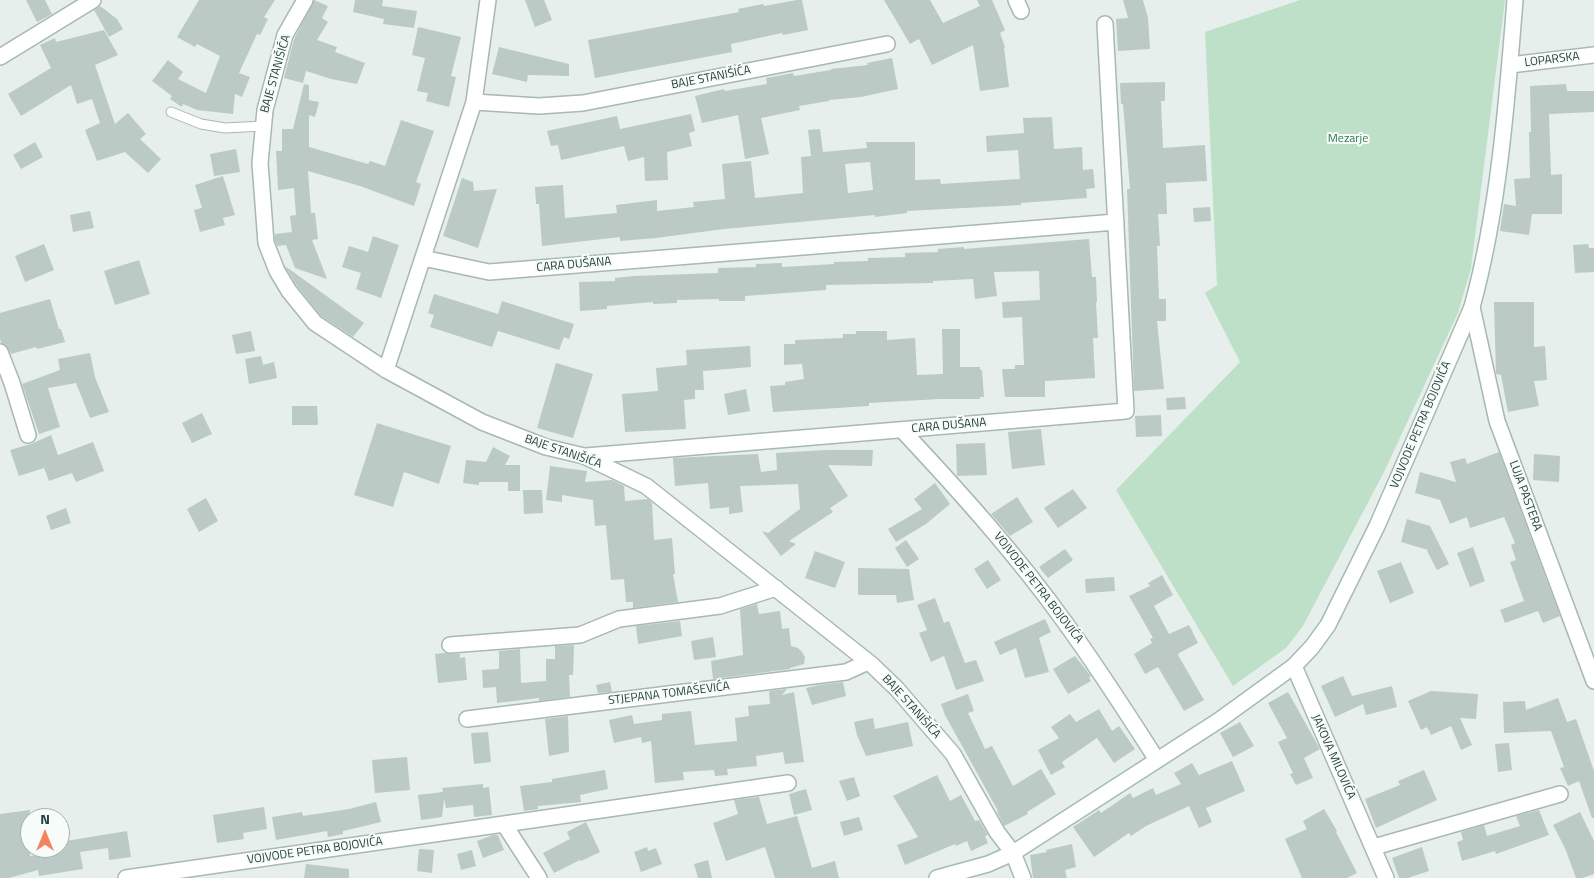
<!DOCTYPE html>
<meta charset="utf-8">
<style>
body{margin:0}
#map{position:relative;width:1594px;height:878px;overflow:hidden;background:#e6efeb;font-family:"Titillium Web",sans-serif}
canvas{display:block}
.north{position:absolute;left:20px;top:808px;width:50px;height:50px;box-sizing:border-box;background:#f7fbf9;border:1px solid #a3b1ad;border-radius:50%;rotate:0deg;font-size:14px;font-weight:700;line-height:20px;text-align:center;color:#24423a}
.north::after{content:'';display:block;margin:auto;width:18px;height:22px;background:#f4845f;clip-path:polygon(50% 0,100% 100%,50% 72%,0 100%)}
</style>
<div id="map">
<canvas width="1594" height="878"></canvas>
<div class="north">N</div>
</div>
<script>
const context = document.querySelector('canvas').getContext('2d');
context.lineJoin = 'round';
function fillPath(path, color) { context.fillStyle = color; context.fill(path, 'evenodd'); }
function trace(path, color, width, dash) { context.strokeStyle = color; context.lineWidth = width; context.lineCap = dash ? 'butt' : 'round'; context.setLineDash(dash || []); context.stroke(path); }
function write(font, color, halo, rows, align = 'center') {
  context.font = font + ' "Titillium Web",sans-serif'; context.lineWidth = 4; context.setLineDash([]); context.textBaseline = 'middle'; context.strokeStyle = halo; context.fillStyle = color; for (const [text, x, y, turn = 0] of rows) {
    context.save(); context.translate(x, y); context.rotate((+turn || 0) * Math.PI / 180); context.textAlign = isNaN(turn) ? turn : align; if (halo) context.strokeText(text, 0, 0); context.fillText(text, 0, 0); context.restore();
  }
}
const green = new Path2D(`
 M1300,0H1505L1471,268L1458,313L1385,470L1303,626L1286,648L1233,686L1116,490L1240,362L1205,293L1217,285L1205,32Z`);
const building = new Path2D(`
 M26,0H45L52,14L37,22Z
 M199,0H275L264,17L268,19L260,35L257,34L239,73L250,77L242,97L235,94L233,114L197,110L183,104L182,107L170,99L172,96L152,81L168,60L183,72L178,79L206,93L220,56L197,44L195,47L177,37Z
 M314,0L328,6L322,18L328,22L317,40L337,47L335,52L365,63L357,84L331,79L306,71L303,83L284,78L294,39Z
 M355,0H383L382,6L417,11L414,28L383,24L384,19L353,12Z
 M525,0H544L552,20L535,27Z
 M797,0H802L808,30L783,35L782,33L731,44L732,52L595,78L588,40L739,12L738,9L763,4L764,6Z
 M884,0H930L943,23L980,6L977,0H992L1005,30L1000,33L1005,47L1004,48L1009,87L980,91L973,45L932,65L919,39L910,44Z
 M1123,0H1143L1148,18L1150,49L1118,51L1116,19L1128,18Z
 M100,6L117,19L123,29L109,37L94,10Z
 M418,27L461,37L451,76L456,77L449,107L426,101L428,93L417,91L425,58L412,55Z
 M104,30L118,55L95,65L115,124L128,113L146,134L140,139L161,159L148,173L125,152L97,161L85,130L100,123L92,99L77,104L71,85L21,116L8,94L51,68L40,45L55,38L56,42Z
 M499,47L569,64V76L528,75L527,82L492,74Z
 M892,58L898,89L861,97L829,100V101L799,106L800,110L761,118L769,154L745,159L738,115L702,123L695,96L724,89L725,91L767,84L766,78L793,73L794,76L831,70V69L868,65L867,63Z
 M1165,82V101H1161L1163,148L1205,145L1207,181L1166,183L1167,214H1158L1160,246H1157L1159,299H1166V321H1157L1164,389L1134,391L1127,189H1130L1123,104H1121L1120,83Z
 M304,84L309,85V100L319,102L315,117L309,115V147L368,164L370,161L385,166L401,120L434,131L416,182L421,184L414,206L360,186L308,171L311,213H315L318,239L312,240L327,279L295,268L286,245L277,246L275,241V234L292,232L290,216L296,215L294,188L278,190L276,151H282V129H293Z
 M1566,84L1567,91H1594V112L1549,114L1551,175L1562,174V214H1532L1529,235L1500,231L1504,204L1516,206L1514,179L1530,178L1529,132H1531L1530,86Z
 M691,114L695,131L689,133L692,146L667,152L668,180L645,181L644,157L628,161L624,146L561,160L558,145L551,146L547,131L617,116L620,129Z
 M1052,117L1054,149L1082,147L1083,170L1093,169L1095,188L1086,189L1087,198L1021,203V205L907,211V213L875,217V215L724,229L656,238L620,241V237L542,246L539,204H536L535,187L563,185L565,218L617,213L616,205L657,200V211L694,207L693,202L725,199L722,164L751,161L755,198L803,193L801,157L811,156L808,130L820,129L823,152L867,148L866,142H915V180L940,179L941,184L1020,179L1018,150L987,152L986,136L1024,133L1023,118ZM870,162L873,190L848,193L845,164Z
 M35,142L43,157L21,169L13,155Z
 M236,149L240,172L214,176L210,154Z
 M223,176L235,215L223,218L225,225L200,232L194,210L202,208L195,185Z
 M462,178L473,182L474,191L497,189L478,248L443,236Z
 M1210,207L1211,221L1194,222L1193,208Z
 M90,211L94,228L73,232L70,215Z
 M373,236L399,245L381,298L356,289L361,273L342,267L349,246L368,252Z
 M1089,239L1092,277H1096L1097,302H1096L1098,338H1093L1095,378L1045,381V397H1005L1002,369H1015V365H1024L1022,317L1003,318L1002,302L1040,300L1039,271L994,272L997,296L975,299L973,279L933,281V283L826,285V290L745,296V301H719V299L677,300V303L653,304V302L607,306V309L580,311L579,282L615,281V278L633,276L718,273V268L756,267V264L782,263V267L834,264V262L868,261V258L905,257V253L938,252V249L964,247V249Z
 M44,244L54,270L25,282L15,256Z
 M1588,244L1589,248H1594V272L1575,273L1573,245Z
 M139,260L150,294L115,305L104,271Z
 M285,266L364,323L353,337L321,316L297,286Z
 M434,294L498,314L502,301L574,324L569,339L564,337L559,350L498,331L492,347L430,327L434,315L428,313Z
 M50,299L59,329H61L65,342L37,349L36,347L11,354L6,345L1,343L0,338V313Z
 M1494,302H1534V347L1545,346L1547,380L1534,381L1539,406L1508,412L1501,375L1496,374Z
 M942,329H960V367H980V370H982L984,397H980V399H940L869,403V406L773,412L770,386L785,385V382L804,379L802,364L784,365V344H795V340L843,338V334H856V331H887V340L915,338L917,375L943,374Z
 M251,331L255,351L236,354L232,335Z
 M750,346L751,367L703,371L704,390H695V399L684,400L686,429L625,432L622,394L658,391L656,368L687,365L686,350Z
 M90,353L95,377L109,412L90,418L76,383L48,388L60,427L39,434L22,384L60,370L58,359Z
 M261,356L263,365L274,362L277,378L249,384L245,359Z
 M556,363L593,374L573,438L537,428Z
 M746,389L750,411L728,415L724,394Z
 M1185,397L1186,409L1167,410L1166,398Z
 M292,406H317L318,425H292Z
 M202,413L212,434L192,443L182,423Z
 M1161,415L1162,436L1136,437L1135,416Z
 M377,423L451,446L439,484L404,472L393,507L354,495Z
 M1041,429L1045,465L1012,469L1008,432Z
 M51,435L58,455L93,442L104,471L76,482L72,473L49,481L44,468L19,476L10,450L31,444Z
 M985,443L987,475L957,476L956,444Z
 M493,447L510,456L505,465H520V491H508V482H479V485L463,483L466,460L486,462Z
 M826,450H873L872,466L828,465L848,496L830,508L833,512L789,541L796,544L781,556L762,531L768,533L800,509L798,484L740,486L743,512L729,514V507L710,509L708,483L675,486L673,458L758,454L761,472L777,470L776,453Z
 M1499,452L1560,616L1543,623L1538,611L1505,623L1500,610L1524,601L1510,562L1516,560L1511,545L1515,543L1504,517L1470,528L1467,517L1450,524L1440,500L1415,493L1420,472L1456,482L1450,462L1465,458L1467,464Z
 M1534,454L1560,456L1559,482L1533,480Z
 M550,466L587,471L585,482L612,480L624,486L625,501L648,499L652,503L654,540L672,538L675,574H673L678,602L633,608V602H626L624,579L611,580L606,525L595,526L593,500L562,495V502L546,500Z
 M935,483L950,504L926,524L896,542L888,529L922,509L914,499Z
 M1073,489L1087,508L1058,528L1044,508Z
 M523,490H542L543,513L524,514Z
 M1017,497L1033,522L1010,536L991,514Z
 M206,498L218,521L199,532L187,509Z
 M66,508L71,523L51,530L46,516Z
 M1407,519L1430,526L1449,564L1437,570L1427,551L1428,550L1401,542Z
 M906,540L919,559L907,567L895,548Z
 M1473,547L1485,581L1470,587L1457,553Z
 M1065,549L1073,560L1048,578L1039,567Z
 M815,551L845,562L835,588L805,578Z
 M988,560L1001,580L987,589L974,569Z
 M1401,562L1414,593L1390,603L1377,571Z
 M858,568L909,569L914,600L897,603L896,595H858Z
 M1162,575L1173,595L1154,606L1169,634L1189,625L1198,643L1179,653L1178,655L1204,700L1184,711L1158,667L1145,674L1134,654L1152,643L1150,639L1153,638L1129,596L1150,586L1148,583Z
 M1114,577L1115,591L1086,593L1085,579Z
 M935,598L944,623L949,621L965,663L976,660L984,681L956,690L944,656L931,662L919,633L927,630L917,605Z
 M757,604L759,614L780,611L782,629L789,628L791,646L798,648L802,652L805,657L804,664L790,668V669L713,679L711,661L743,655L740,609Z
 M1045,619L1051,632L1039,638L1049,672L1025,678L1016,648L1000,655L994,642Z
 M680,621L682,636L638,644L636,626Z
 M713,637L716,657L694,660L691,641Z
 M574,645L573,675H569L570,697L539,701V698L497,703L496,687L483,688L482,670L499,669V651L520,649L521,683L546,681V659H555V646Z
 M445,653L450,654H460V658L465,657L467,680L438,683L435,654Z
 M1075,656L1091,676L1089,678L1091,681L1068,694L1053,669Z
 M1343,676L1352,696L1392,686L1397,707L1366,715L1363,704L1335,717L1321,686Z
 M610,682L612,692L598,693L596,685Z
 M843,682L846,696L812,705L806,688L819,685Z
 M787,689L782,695L794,692L804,762L785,764L783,752L756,756L757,766L727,769L728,775L715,776L714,770L683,772L684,780L655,783L651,741L642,743L641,737L614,743L609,720L632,715L634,724L662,720V714L691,711L695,745L737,741L735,718L749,716L748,706L770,704L769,691Z
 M1431,691L1478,694L1476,719L1460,718L1472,745L1461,750L1451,726L1431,735L1427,727L1421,730L1408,701Z
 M1288,692L1320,749L1304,758L1313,778L1296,785L1290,774L1293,773L1278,742L1287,738L1268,703Z
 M968,694L974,711L968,713L985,749L992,746L1013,786L1041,769L1056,794L1027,812L1028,814L1004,826L997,812L998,811L945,715L941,704Z
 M1558,698L1567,722L1576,719L1594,771V818H1592L1579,781L1568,786L1560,768L1564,767L1551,731L1504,733L1503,702L1525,701L1526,710Z
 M1099,709L1112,731L1119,726L1135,749L1114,763L1097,738L1062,762L1065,767L1051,775L1038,750L1059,738L1051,727L1070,714L1076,722Z
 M568,716L569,752L549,756L545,719Z
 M873,718L875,729L908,722L913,746L866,756L857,735L854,722Z
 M1240,722L1254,746L1233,757L1220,733Z
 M488,732L491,762L474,764L471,733Z
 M1509,743L1512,770L1498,772L1495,744Z
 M407,757L410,790L375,793L372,760Z
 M1232,761L1245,791L1206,808L1212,822L1199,828L1189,806L1146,826L1131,836L1129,833L1094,857L1073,827L1099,810L1101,813L1130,793L1133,798L1153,788L1156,795L1181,784L1174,773L1192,763L1199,775Z
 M605,770L608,789L580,795L581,802L538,806V809L524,811L520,786L552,782V779Z
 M1424,770L1437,800L1376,828L1365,799L1400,785L1398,781Z
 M937,775L950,801L961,795L975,821L979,820L988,835L985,836L988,843L971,851L967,841L956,846L955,844L905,865L897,845L918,837L893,796Z
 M854,777L860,796L847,801L839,781Z
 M483,784V788L489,787L492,815L474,817L473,805L446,808L444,799L442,817L421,820L418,795L443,792L442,788Z
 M806,789L812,810L794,815L789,794Z
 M759,797L767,824L797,816L812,868L835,861L839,878H775L765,847L726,861L713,823L738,814L734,800Z
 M376,802L381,822L343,831V834L328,837L327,831L276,840L272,817L302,812L303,816L349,809Z
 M264,807L267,829L243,833L244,839L217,843L213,815Z
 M1324,809L1337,831L1336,832L1357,873L1347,878H1302L1285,839L1307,829L1303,821Z
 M30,810V856L60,852V842L127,831L131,857L109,860L108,848L80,852L83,869L39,876L38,870L9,878H0V814Z
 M1539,810L1549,835L1496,854L1495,851L1462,861L1457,842L1463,840L1461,832L1484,825L1487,836L1520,826L1516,816Z
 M1580,812L1594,841V874L1582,878H1576L1565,848L1553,825Z
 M859,817L863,830L844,836L840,822Z
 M586,822L600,852L581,861L580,860L554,873L543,853L570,839L567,832Z
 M493,835H498L504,850L483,858L477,841Z
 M1072,844L1076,867L1065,870L1067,878H1033L1030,855L1047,852L1046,850Z
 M647,847L648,851L656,848L662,864L641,872L634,852Z
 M1422,847L1429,871L1408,878H1399L1392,858Z
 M419,849L434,850L432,873L417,871Z
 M472,850L476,866L461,870L457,854Z
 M708,860L712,878H698L694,864Z
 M306,864L349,869V878H304Z`);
const lane = new Path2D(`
 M171,112L201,124L225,128L263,126`);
const street = new Path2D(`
 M305,0L285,35L265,110L260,163L266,243L277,271L289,291L315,323L386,370L482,422L546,447L584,456L646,486L707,534L871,664L897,689L953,754L997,832L1013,853L1023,878
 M1016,0L1021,11
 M0,57L93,0
 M1510,65L1594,55
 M474,102L539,106L583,103L887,44
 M423,258L489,272L1116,222
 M1472,307L1497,421L1594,681
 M0,352L12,383L28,435
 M386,370L474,102L488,0
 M902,430C959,491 1015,553 1064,621C1097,666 1127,713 1157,760
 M586,456L1126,411L1105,24
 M450,645L580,635L619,619L720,606L776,588
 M1294,666L1386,878
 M467,719L846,672L868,662
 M504,824L788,783
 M1374,847L1560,794
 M126,878L504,824L539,878`);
const secondary = new Path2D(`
 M937,878L988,864L1013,853L1218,721L1294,666L1312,647L1328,625L1377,526L1472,307C1499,209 1507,101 1515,0`);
const streetNames = [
 ["LOPARSKA",1552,60,-7],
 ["BAJE STANIŠIĆA",276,74,-74],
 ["BAJE STANIŠIĆA",711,78,-11],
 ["CARA DUŠANA",574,265,-5],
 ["VOJVODE PETRA BOJOVIĆA",1421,425,-67],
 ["CARA DUŠANA",949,426,-5],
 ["BAJE STANIŠIĆA",563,452,19],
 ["LUJA PASTERA",1525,496,70],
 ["VOJVODE PETRA BOJOVIĆA",1038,588,52],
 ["STJEPANA TOMAŠEVIĆA",669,694,-7],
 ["BAJE STANIŠIĆA",911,707,48],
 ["JAKOVA MILOVIĆA",1333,757,66],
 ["VOJVODE PETRA BOJOVIĆA",315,851,-8]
];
const parkNames = [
 ["Mezarje",1348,139]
];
fillPath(green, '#bfe0c8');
fillPath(building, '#bbcac4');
trace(lane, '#a8b8b2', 11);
trace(street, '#a8b8b2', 18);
trace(secondary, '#a4bbb3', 18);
trace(lane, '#fff', 9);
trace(street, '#fff', 15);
trace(secondary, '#fff', 15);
write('12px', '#24423a', '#f7fbf9', streetNames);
write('12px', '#2d7a4b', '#f7fbf9', parkNames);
</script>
